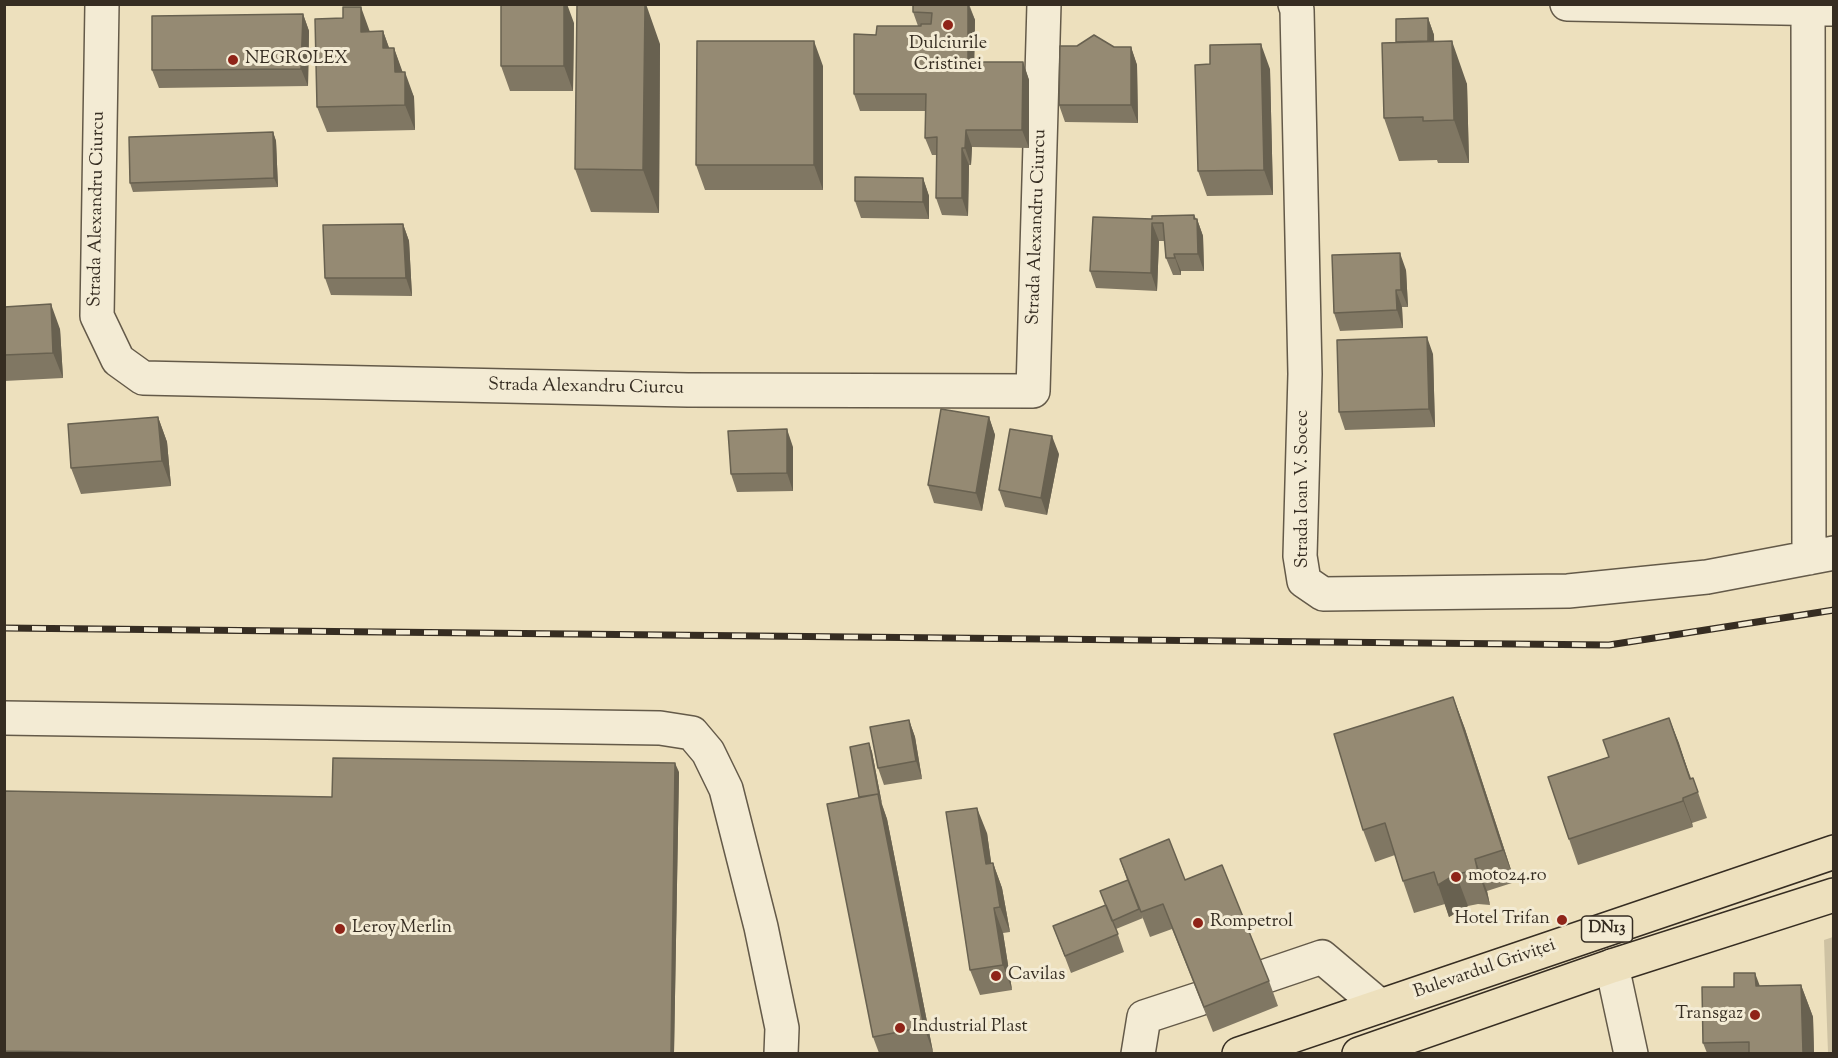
<!DOCTYPE html>
<meta charset="utf-8">
<style>
body{margin:0}
#map{position:relative;width:1838px;height:1058px;overflow:hidden;background:#ede0bd;font-family:"Sorts Mill Goudy",serif}
canvas{display:block}
.frame{position:absolute;inset:0;border:6px solid #362d22;pointer-events:none}
</style>
<div id="map">
<canvas width="1838" height="1058"></canvas>
<div class="frame"></div>
</div>
<script>
const context = document.querySelector('canvas').getContext('2d');
context.lineJoin = 'round';
function fillPath(path, color) { context.fillStyle = color; context.fill(path, 'evenodd'); }
function trace(path, color, width, dash) { context.strokeStyle = color; context.lineWidth = width; context.lineCap = dash ? 'butt' : 'round'; context.setLineDash(dash || []); context.stroke(path); }
function write(font, color, halo, rows, align = 'center') {
  context.font = font + ' "Sorts Mill Goudy",serif'; context.lineWidth = 6; context.setLineDash([]); context.textBaseline = 'middle'; context.strokeStyle = halo; context.fillStyle = color; for (const [text, x, y, turn = 0] of rows) {
    context.save(); context.translate(x, y); context.rotate((+turn || 0) * Math.PI / 180); context.textAlign = isNaN(turn) ? turn : align; if (halo) context.strokeText(text, 0, 0); context.fillText(text, 0, 0); context.restore();
  }
}
const green = new Path2D(`
 M1833,937V1053H1828L1824,940Z`);
const minor = new Path2D(`
 M102,4L97,316L118,360L143,378L688,390L1033,391L1044,4
 M1295,4L1297,10L1305,374L1300,556L1304,581L1323,594L1568,591L1707,577L1834,553
 M1567,4L1834,9
 M1808,9L1809,558
 M4,718L660,728L692,733L708,752L726,789L761,927L782,1028L781,1054
 M1612,966L1631,1054
 M1266,976L1322,957L1380,1006
 M1138,1054L1144,1017L1199,999`);
const major = new Path2D(`
 M1239,1054L1834,852
 M1359,1054L1612,966L1834,895`);
const rail = new Path2D(`
 M4,628L1609,645L1834,610`);
const wall = new Path2D(`
 M913,4H969L975,20L974,62H1023L1029,80V148L972,147L971,165H969L968,216L942,215L936,198L937,155H932L925,138L926,111H860L854,94L876,35L918,26L913,12Z
 M303,14L309,31L308,86L159,88L152,70Z
 M1428,18L1434,35V41L1467,84L1469,163H1438L1437,160L1399,161L1384,118L1396,42Z
 M574,23L573,91H510L501,66Z
 M370,31H383L389,48H394L402,72L414,97L415,130L327,132L317,107Z
 M660,44L659,213L591,212L575,169Z
 M1114,47H1131L1137,65L1138,123L1065,122L1059,105Z
 M823,66V190H705L696,165Z
 M1270,69L1273,195L1207,196L1198,171Z
 M273,132L276,141L278,187L133,192L130,183Z
 M923,178L929,196V219L861,218L855,201Z
 M1194,215L1196,219H1197L1203,236L1204,271H1181V275H1173L1166,258L1165,241H1159L1157,291L1096,288L1090,271L1152,219Z
 M403,224L409,241L412,296L331,295L325,278Z
 M1406,270L1408,307H1402L1403,328L1340,331L1334,313Z
 M4,307L60,329L63,378L4,381Z
 M1433,354L1435,427L1345,430L1339,412Z
 M158,417L167,442L171,486L81,494L71,468Z
 M989,417L995,435L982,511L934,503L928,485Z
 M793,447V491L737,492L731,474Z
 M1059,454L1047,515L1005,507L999,490Z
 M1453,697L1465,729L1515,882L1487,891L1490,905L1478,904L1468,906L1449,917L1445,904L1414,913L1403,881L1395,855L1375,862L1363,830Z
 M1669,718L1691,778H1693L1707,818L1692,823L1693,827L1578,865L1569,839Z
 M909,720L915,737L922,779L884,785L878,768Z
 M869,743L872,752L882,804L887,819L933,1052L926,1053H879L873,1037Z
 M679,772L674,1053H4V791L332,797Z
 M987,833L991,863H993L1002,888L1010,932L1003,933L1012,990L980,995L970,970Z
 M1120,859L1185,880L1269,981L1278,1006L1213,1032L1172,929L1150,937L1142,916L1143,918L1116,929L1124,952L1071,973L1053,926L1106,905L1127,880Z
 M1801,985L1813,1017L1814,1053H1707L1703,1043L1760,986Z`);
const shadedWall = new Path2D(`
 M564,4H567L574,23L573,91L564,66Z
 M645,4H646L660,44L659,213L643,170Z
 M968,4L975,20L974,79L968,62Z
 M361,7L370,32H361Z
 M303,14L309,31L308,86L301,69Z
 M1428,18L1434,35L1435,82L1429,65Z
 M383,31L392,56L383,48Z
 M814,41L823,66V190L814,165Z
 M1452,41L1467,84L1469,163L1454,120Z
 M1261,44L1270,69L1273,195L1264,170Z
 M1131,47L1137,65L1138,123L1131,105Z
 M394,48L403,73L395,72Z
 M1023,62L1029,80V148L1022,130Z
 M405,72L414,97L415,130L405,105Z
 M966,130L972,147L971,165L965,148Z
 M273,132L276,141L278,187L274,178Z
 M962,148L969,165L968,216L962,198Z
 M923,178L929,196V219L923,202Z
 M1194,215L1197,222V219L1203,236L1204,271L1198,254Z
 M1152,223L1159,241L1157,291L1151,273Z
 M403,224L409,241L412,296L406,278Z
 M1400,253L1406,270L1408,307L1401,290Z
 M1174,254L1181,271V275L1175,258Z
 M1396,290L1402,307L1403,328L1397,310Z
 M51,304L60,329L63,378L53,353Z
 M1427,337L1433,354L1435,427L1429,409Z
 M158,417L167,442L171,486L162,461Z
 M989,417L995,435L982,511L976,493Z
 M787,429L793,447V491L787,473Z
 M1052,436L1059,454L1047,515L1041,498Z
 M1453,697L1465,729L1515,882L1503,850Z
 M1669,718L1679,743L1695,793Z
 M909,720L915,737L922,779L916,761Z
 M869,743L872,752L882,804L879,795Z
 M675,763L679,772L674,1053H671Z
 M878,794L887,819L933,1052L924,1027Z
 M1683,798L1692,823L1693,827L1683,801Z
 M977,808L987,833L995,889L986,864Z
 M1475,859L1487,891L1490,905L1478,872Z
 M993,863L1002,888L1010,932L1000,907Z
 M1456,874L1468,906L1449,917L1438,885Z
 M994,908L1003,933L1012,990L1003,965Z
 M1755,973L1767,1005L1756,986Z
 M1801,985L1813,1017L1814,1053H1803Z`);
const building = new Path2D(`
 M501,4H564V66H501Z
 M577,4H645L643,170L575,169Z
 M913,4H968V62H1023L1022,130H966L965,148H962V198H936L937,137L925,138L926,94H854V34L876,35L877,26H921V24H931L932,13L913,12Z
 M343,7H361V32L383,31V48H394L395,72H405V105L317,107L315,19L343,18Z
 M303,14L301,69L152,70V16Z
 M1428,18V41L1396,42V19Z
 M1094,35L1114,47H1131V105H1059L1060,46H1077Z
 M697,41H814V165H696Z
 M1452,41L1454,120L1423,121V117L1384,118L1382,43Z
 M1261,44L1264,170L1198,171L1195,65L1210,64V45Z
 M273,132L274,178L130,183L129,137Z
 M855,177L923,178V202L855,201Z
 M1194,215V219H1197L1198,254H1174L1175,258H1166L1163,223H1152L1151,273L1090,271L1093,217L1152,219V216Z
 M403,224L406,278H325L323,225Z
 M1400,253L1401,290H1396L1397,310L1334,313L1332,255Z
 M51,304L53,353L4,355V307Z
 M1427,337L1429,409L1339,412L1337,340Z
 M941,409L989,417L976,493L928,485Z
 M158,417L162,461L71,468L68,424Z
 M787,429V473L731,474L728,431Z
 M1010,429L1052,436L1041,498L999,490Z
 M1453,697L1503,850L1475,859L1478,872H1467L1456,874L1438,885L1434,872L1403,881L1385,823L1363,830L1334,734Z
 M1669,718L1690,779L1693,778L1698,792L1683,798V801L1569,839L1548,777L1609,757L1603,740Z
 M909,720L916,761L878,768L870,727Z
 M869,743L879,795L878,794L859,797L850,747Z
 M333,758L675,763L671,1053H142L4,1051V791L332,797Z
 M878,794L924,1027L873,1037L827,804Z
 M977,808L986,864L993,863L1000,907L994,908L1003,965L970,970L946,812Z
 M1169,839L1185,880L1222,865L1269,981L1204,1007L1163,904L1141,912L1120,859Z
 M1128,880L1139,909L1112,921L1100,891Z
 M1106,905L1118,934L1065,956L1053,926Z
 M1734,973H1755L1756,986L1801,985L1803,1053H1749V1042L1703,1043L1702,987H1734Z`);
const markers = [
 [948,25,6,"#8f2418"],
 [233,60,6,"#8f2418"],
 [1456,877,6,"#8f2418"],
 [1562,920,6,"#8f2418"],
 [1198,923,6,"#8f2418"],
 [340,929,6,"#8f2418"],
 [996,976,6,"#8f2418"],
 [1755,1015,6,"#8f2418"],
 [900,1028,6,"#8f2418"]
];
const shields = [
 [1607,929,51]
];
const shieldNames = [
 ["DN13",1607,929]
];
const poiNames = [
 ["Dulciurile",948,45,"center"],
 ["Cristinei",948,66,"center"],
 ["NEGROLEX",245,60],
 ["moto24.ro",1468,877],
 ["Hotel Trifan",1550,920,"right"],
 ["Rompetrol",1210,923],
 ["Leroy Merlin",352,929],
 ["Cavilas",1008,976],
 ["Transgaz",1743,1015,"right"],
 ["Industrial Plast",912,1028]
];
const streetNames = [
 ["Strada Alexandru Ciurcu",98,209,-89],
 ["Strada Alexandru Ciurcu",1038,227,-88],
 ["Strada Alexandru Ciurcu",586,388,1],
 ["Strada Ioan V. Socec",1304,489,-90],
 ["Bulevardul Griviței",1485,970,-19]
];
fillPath(green, '#cec2a3');
trace(minor, '#645a49', 36);
trace(major, '#362d22', 36);
trace(minor, '#f3ebd4', 33);
trace(major, '#ede0bd', 33);
trace(rail, '#362d22', 7);
trace(rail, '#f3ebd4', 4.5, [14]);
fillPath(wall, '#807763');
fillPath(shadedWall, '#686150');
fillPath(building, '#958a73');
trace(building, '#686150', 1.5);
for (const [x, y, r, color] of markers) { const dot = new Path2D(); dot.arc(x, y, r, 0, 2 * Math.PI); context.fillStyle = color; context.fill(dot); trace(dot, '#f3ebd4', 2); }
for (const [x, y, w] of shields) { const box = new Path2D(); box.roundRect(x - w / 2, y - 13, w, 26, 4.5); context.fillStyle = '#f3ebd4'; context.fill(box); trace(box, '#362d22', 1.5); }
write('bold 16px', '#362d22', null, shieldNames);
write('18px', '#362d22', '#f3ebd4', poiNames, 'left');
write('18px', '#362d22', '#f3ebd4', streetNames);
</script>
